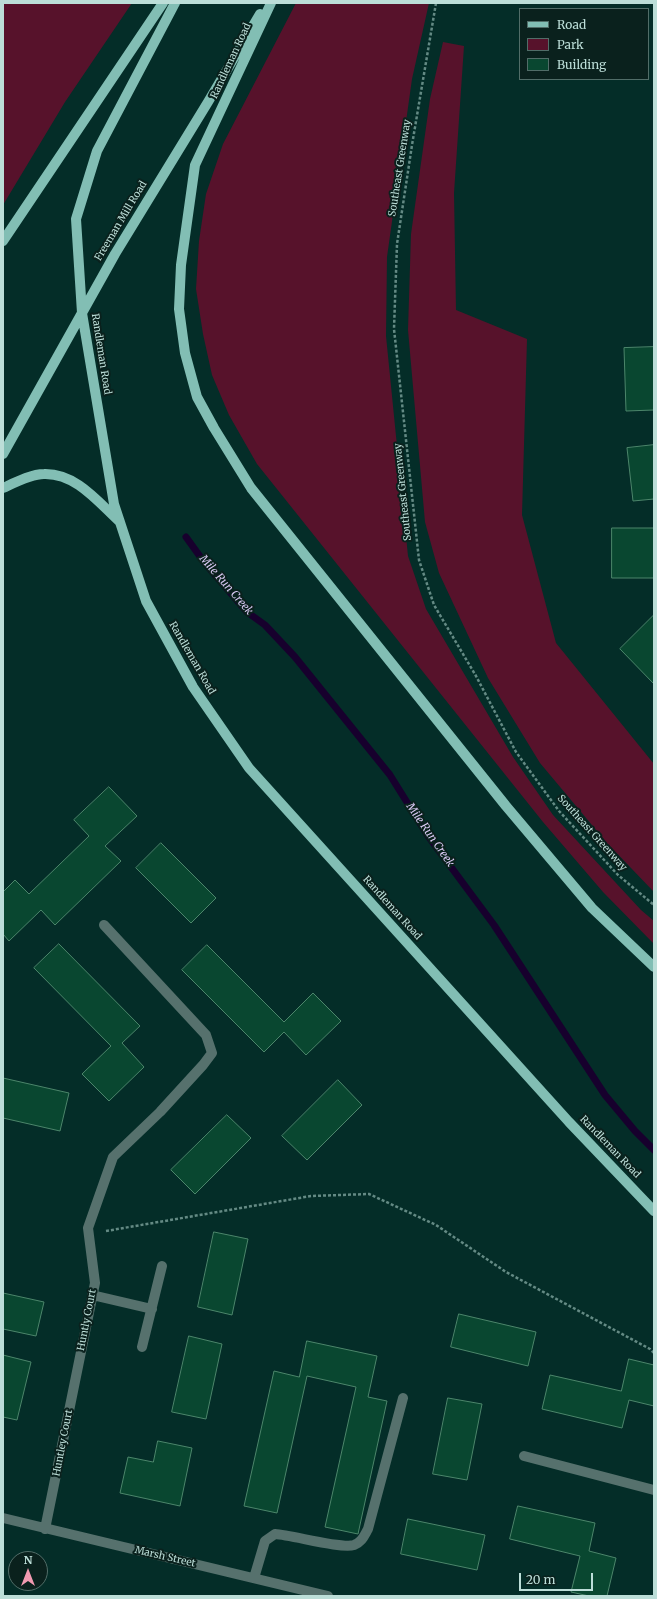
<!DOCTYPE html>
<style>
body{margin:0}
#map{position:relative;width:657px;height:1599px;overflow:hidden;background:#042d28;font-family:Merriweather,serif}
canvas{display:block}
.frame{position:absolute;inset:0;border:4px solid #bcded8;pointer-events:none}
.legend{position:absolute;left:519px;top:8px;width:130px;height:72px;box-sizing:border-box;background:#0a211d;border:1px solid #516d68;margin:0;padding:5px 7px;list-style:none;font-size:12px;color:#bcded8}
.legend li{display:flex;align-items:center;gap:8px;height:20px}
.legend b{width:20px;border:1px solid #516d68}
.north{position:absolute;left:8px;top:1551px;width:40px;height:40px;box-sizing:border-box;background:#0a211d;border:1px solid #516d68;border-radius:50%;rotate:0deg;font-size:11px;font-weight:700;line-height:16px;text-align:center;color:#bcded8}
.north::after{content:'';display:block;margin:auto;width:14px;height:18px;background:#f19ab1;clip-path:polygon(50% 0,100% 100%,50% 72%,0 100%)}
.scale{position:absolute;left:519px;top:1573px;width:74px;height:18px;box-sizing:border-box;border:2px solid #bcded8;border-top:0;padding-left:5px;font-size:12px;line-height:14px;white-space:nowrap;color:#bcded8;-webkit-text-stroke:3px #0a211d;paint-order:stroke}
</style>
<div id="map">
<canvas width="657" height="1599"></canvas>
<div class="frame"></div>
<ul class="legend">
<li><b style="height:5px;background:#82beb4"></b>Road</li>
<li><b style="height:11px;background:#57122b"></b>Park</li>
<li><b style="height:11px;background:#094730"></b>Building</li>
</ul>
<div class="north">N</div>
<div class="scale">20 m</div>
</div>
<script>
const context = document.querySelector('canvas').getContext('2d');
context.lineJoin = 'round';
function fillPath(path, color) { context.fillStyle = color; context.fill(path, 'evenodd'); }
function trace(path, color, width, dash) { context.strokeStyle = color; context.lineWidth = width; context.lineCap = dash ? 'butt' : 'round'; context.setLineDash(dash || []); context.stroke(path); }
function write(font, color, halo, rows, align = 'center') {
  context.font = font + ' Merriweather,serif'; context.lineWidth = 4; context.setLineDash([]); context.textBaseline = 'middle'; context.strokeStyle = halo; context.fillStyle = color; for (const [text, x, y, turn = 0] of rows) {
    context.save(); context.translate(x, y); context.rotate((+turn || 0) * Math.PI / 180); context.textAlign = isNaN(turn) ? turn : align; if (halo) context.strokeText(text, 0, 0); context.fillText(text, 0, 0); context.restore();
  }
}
const green = new Path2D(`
 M3,3H132L65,102L3,205Z
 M296,3H429L412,79L387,257L386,336L408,556L426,609L513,757L553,815L641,910L654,921V944L603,892L543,822L257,464L229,415L212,375L203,334L196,289L199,241L206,194L223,144Z
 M443,42L464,46L454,193L456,310L527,339L522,515L556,643L654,764V892L607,843L540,763L488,678L439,573L425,522L408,330L411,234L430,99Z`);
const stream = new Path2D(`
 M186,537L204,562L247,612L265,625L295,657L390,775L428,836L494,925L605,1095L635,1131L654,1150`);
const building = new Path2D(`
 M654,347V410L626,411L624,348Z
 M654,445V499L633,501L627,448Z
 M612,528H654V578H612Z
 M654,615V684L620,649Z
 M109,787L137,816L105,846L121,861L55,925L41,910L9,941L3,934V892L15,880L29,894L89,836L74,820Z
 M161,843L216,898L191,923L136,868Z
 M59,944L140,1026L122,1043L144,1067L109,1101L82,1074L111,1046L34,968Z
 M207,945L284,1022L313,993L341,1021L306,1055L284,1032L264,1052L182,970Z
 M3,1078L69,1093L60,1131L3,1118Z
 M338,1080L362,1105L307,1160L282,1136Z
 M227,1115L251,1138L195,1194L171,1170Z
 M214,1232L248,1239L232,1315L198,1307Z
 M3,1293L44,1302L36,1336L3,1329Z
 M459,1314L536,1332L528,1366L451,1347Z
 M189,1336L222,1344L206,1419L172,1412Z
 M307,1341L377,1356L368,1397L387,1401L358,1534L325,1527L356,1387L307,1376L277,1513L244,1506L274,1371L299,1377Z
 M3,1355L31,1362L17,1420L3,1417Z
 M629,1359L654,1365V1406L629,1400L622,1428L542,1409L550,1375L621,1391Z
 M448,1398L482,1404L467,1480L433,1474Z
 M158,1441L192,1448L180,1506L120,1493L128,1457L153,1462Z
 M518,1506L595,1523L589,1551L616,1558L607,1596H589L571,1592L580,1556L510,1539Z
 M408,1519L485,1535L477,1570L401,1554Z`);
const path = new Path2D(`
 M436,3L412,145L397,244L394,329L419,560L434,605L476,676L516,752L559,811L618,875L654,905
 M106,1231L311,1196L369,1194L436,1225L506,1272L650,1349L654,1353`);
const minor = new Path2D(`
 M92,1295L152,1309
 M142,1347L162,1266
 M524,1456L654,1490
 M3,1518L328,1596
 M45,1529L95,1283L88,1228L113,1157L160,1112L203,1065L212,1053L206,1035L104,925
 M254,1578L265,1541L275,1534C292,1535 341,1549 354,1545C362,1542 364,1536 368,1529L403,1398`);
const major = new Path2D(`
 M175,3L97,151L76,219L82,313L114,504L146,601L193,687L249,768L569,1122L654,1211
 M271,3L195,165L181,265L179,309L185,353L197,397L214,428L251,488L506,806L592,908L654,967
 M3,241L163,3
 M3,454L115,254L208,102L260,14
 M3,488C14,483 31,474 44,474C76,473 98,502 120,522`);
const streetNames = [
 ["Randleman Road",231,61,-65],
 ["Southeast Greenway",400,168,-81],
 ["Freeman Mill Road",121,221,-59],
 ["Randleman Road",101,354,81],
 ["Southeast Greenway",403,492,-96],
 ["Randleman Road",192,658,60],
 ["Southeast Greenway",592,833,48],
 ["Randleman Road",392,908,48],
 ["Randleman Road",610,1147,46],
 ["Huntly Court",87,1320,-79],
 ["Huntley Court",63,1443,-79],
 ["Marsh Street",165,1557,13]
];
const waterNames = [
 ["Mile Run Creek",226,585,49],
 ["Mile Run Creek",430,835,55]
];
fillPath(green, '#57122b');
trace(stream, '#17002d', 7);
fillPath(building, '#094730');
trace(building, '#4c866b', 1);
trace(path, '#648a84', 2.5, [3, 2]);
trace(minor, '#56716d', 10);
trace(major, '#82beb4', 10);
write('10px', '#bcded8', '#0a211d', streetNames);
write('italic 11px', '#dbcbf5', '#0a211d', waterNames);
</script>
